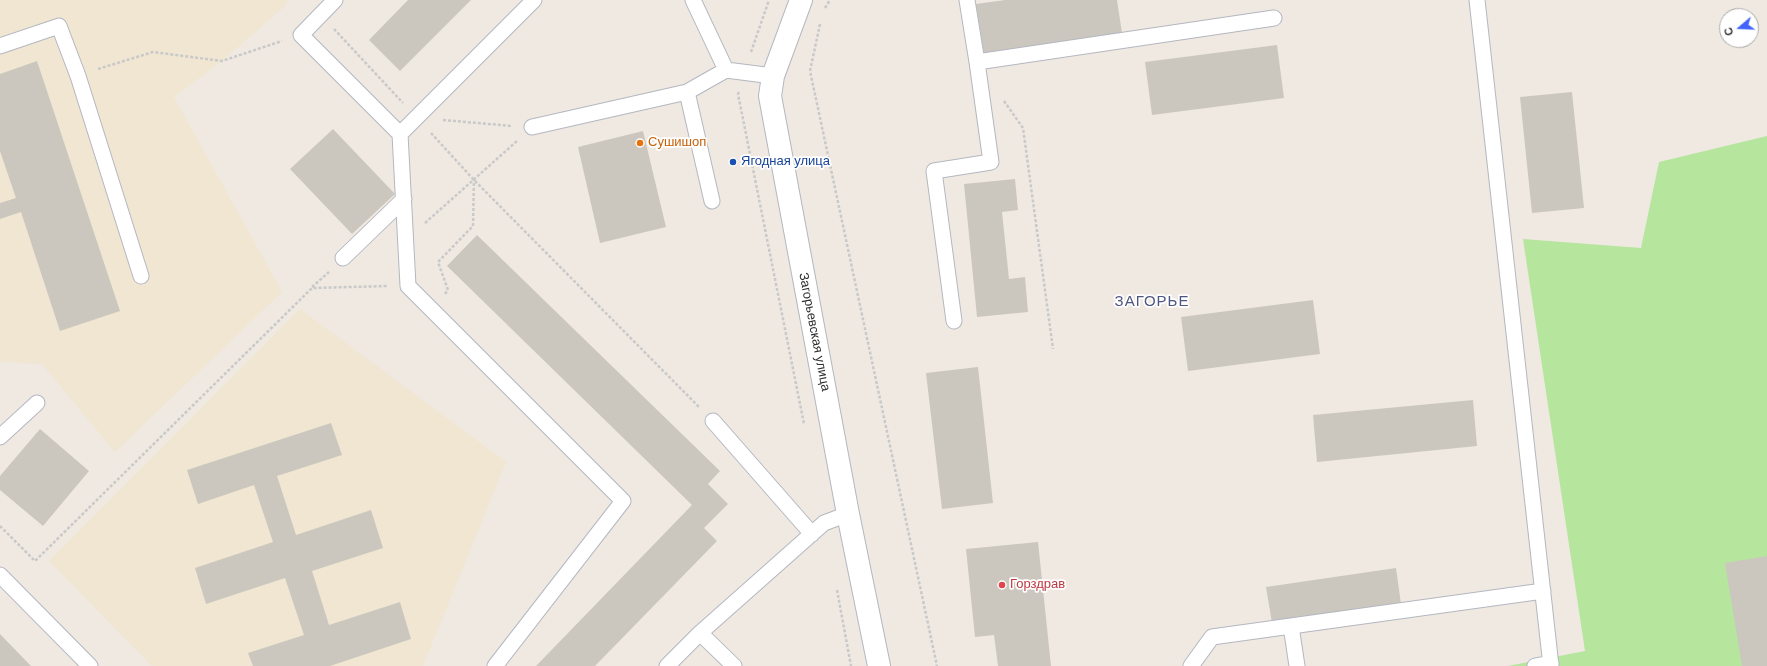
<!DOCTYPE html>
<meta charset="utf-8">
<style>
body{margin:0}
#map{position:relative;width:1767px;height:666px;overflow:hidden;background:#efe9e1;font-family:"DM Sans",sans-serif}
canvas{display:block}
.north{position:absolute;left:1719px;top:8px;width:40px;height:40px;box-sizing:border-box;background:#fff;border:1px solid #ababab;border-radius:50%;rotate:251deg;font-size:11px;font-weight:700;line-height:16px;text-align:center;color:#2e2e2e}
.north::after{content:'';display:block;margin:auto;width:14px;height:18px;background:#4264fb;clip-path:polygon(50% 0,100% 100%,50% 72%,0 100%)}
</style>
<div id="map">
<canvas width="1767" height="666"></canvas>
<div class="north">С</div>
</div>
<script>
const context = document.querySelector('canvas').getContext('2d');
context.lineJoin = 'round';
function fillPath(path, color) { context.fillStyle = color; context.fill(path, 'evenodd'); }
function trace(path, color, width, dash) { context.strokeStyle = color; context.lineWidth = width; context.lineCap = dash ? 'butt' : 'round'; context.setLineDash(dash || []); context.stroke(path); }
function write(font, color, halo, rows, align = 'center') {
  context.font = font + ' "DM Sans",sans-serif'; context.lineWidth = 3.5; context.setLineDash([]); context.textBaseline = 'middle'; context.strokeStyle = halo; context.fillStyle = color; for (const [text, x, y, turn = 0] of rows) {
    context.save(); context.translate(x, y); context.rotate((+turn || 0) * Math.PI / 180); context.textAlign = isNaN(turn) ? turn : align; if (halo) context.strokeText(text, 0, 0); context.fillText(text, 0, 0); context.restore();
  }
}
const education = new Path2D(`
 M0,0H288L284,7L222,61L174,97L282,292L115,452L42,364L0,362Z
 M300,309L506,462L423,666H152L49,561Z`);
const green = new Path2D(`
 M1767,136V666H1508L1585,651L1523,239L1641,248L1659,162Z`);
const building = new Path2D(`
 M408,0H471L400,71L369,40Z
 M1005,0H1117L1122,33L984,54L976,4Z
 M1277,45L1284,98L1152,115L1145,62Z
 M37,61L120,311L60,331L21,212L0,219V203L16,198L0,151V74Z
 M1572,92L1584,208L1532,213L1520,97Z
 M333,129L395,194L352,234L290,169Z
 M643,131L666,227L600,243L578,147Z
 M1015,179L1018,210L1002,212L1009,279L1025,277L1028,312L977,317L964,184Z
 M477,235L720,471L708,484L728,504L704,528L717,541L595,666H536L692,505L447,266Z
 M1313,300L1320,354L1188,371L1181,317Z
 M978,367L993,503L942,509L926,373Z
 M1473,400L1477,446L1317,462L1313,415Z
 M331,423L342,455L277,476L296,535L371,510L383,548L312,571L329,625L400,602L411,639L330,666H253L248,653L304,635L285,578L206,604L195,568L273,542L254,485L198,504L187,470Z
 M40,429L89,471L43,526L0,490V476Z
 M1038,542L1051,666H998L994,635L975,637L966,549Z
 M1767,556V666H1742L1725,563Z
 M1396,568L1401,604L1272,623L1266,587Z
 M0,634L31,666H0Z`);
const path = new Path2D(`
 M825,8L830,0
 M820,24L810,71L937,666
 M334,29L403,103
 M751,52L769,0
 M98,69L153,52L222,61L282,41
 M739,92L738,94L804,424
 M1004,101L1023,128L1053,349
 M443,120L512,126
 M431,133L474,180L699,407
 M425,223L517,141
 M312,287L329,272
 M445,294L448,290L438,262L473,226L474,180
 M0,526L35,561L312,288L388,286
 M837,590L851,666`);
const service = new Path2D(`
 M335,0L301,35L400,134L408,286L623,501L495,666
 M693,0L726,70L773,76
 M967,0L977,62L1274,18
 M1477,0L1551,666
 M0,46L59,26L78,76L141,276
 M532,127L687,92
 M400,134L534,0
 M712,201L687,92L726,70
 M343,258L404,199
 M954,321L934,171L991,162L977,62
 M713,421L812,534
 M0,437L37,403
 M0,575L90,666
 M1291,626L1297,666
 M700,633L734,666
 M667,666L700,633L824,523L848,514
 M1191,666L1212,637L1543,591
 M1535,666L1551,663`);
const tertiary = new Path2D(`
 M801,0L773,76L770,96L848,514L879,666`);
const markers = [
 [640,143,4,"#e8710a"],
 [733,162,4,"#1a4fb4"],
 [1002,585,4,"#e0444e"]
];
const foodNames = [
 ["Сушишоп",648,143]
];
const transitNames = [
 ["Ягодная улица",741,162]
];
const streetNames = [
 ["Загорьевская улица",814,332,79]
];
const healthNames = [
 ["Горздрав",1010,585]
];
const quarterNames = [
 ["ЗАГОРЬЕ",1152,302]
];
fillPath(education, '#f0e6d1');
fillPath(green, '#b6e59e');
fillPath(building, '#cbc7bf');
trace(service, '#b4b7c1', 17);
trace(tertiary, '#b4b7c1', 24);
trace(path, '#c9c9c9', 2.5, [3, 2]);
trace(service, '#fff', 15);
trace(tertiary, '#fff', 22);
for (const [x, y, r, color] of markers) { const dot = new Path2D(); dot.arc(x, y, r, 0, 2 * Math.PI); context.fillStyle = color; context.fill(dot); trace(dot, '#fff', 1.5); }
write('13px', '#c56008', '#fff', foodNames, 'left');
write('13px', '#164399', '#fff', transitNames, 'left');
write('13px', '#2e2e2e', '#fff', streetNames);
write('13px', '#be3a42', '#fff', healthNames, 'left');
context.letterSpacing = '1px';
write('15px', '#4d5680', '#fff', quarterNames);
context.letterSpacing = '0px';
</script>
